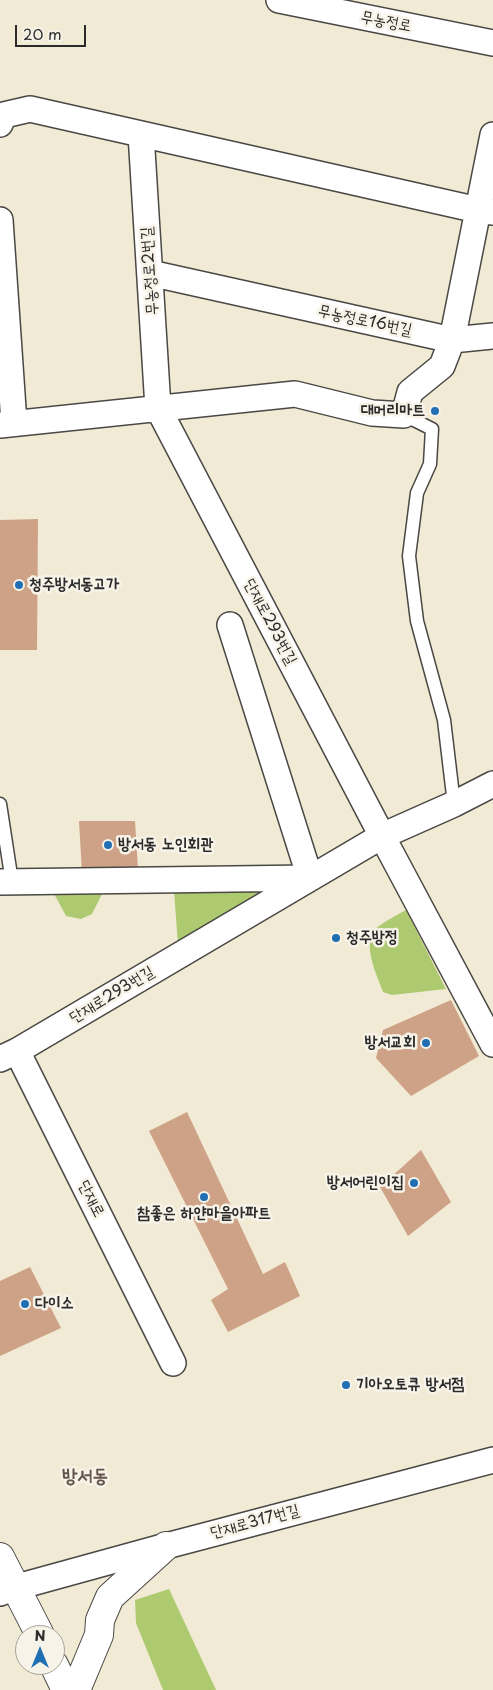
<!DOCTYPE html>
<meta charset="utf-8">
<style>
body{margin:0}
#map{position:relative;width:493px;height:1690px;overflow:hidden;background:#f1ead4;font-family:"Playpen Sans",sans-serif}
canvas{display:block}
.north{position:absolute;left:15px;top:1625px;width:50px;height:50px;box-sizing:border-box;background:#f7f3e8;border:1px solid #a5a39c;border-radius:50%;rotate:0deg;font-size:14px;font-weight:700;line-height:20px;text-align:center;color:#2b2b2b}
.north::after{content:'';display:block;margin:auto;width:18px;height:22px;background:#1f6fb2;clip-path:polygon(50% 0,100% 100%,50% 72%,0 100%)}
.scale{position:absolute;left:15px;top:25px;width:71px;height:22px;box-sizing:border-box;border:2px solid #2b2b2b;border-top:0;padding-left:6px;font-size:15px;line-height:18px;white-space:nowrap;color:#2b2b2b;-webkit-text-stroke:4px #f7f3e8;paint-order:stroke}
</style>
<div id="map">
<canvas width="493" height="1690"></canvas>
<div class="north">N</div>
<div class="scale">20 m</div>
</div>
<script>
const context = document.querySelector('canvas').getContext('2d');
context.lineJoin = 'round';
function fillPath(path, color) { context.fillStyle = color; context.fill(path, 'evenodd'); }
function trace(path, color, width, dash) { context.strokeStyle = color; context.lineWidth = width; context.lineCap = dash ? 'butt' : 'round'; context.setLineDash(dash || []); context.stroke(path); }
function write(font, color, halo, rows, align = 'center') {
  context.font = font + ' "Playpen Sans","Poor Story",sans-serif'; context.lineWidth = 5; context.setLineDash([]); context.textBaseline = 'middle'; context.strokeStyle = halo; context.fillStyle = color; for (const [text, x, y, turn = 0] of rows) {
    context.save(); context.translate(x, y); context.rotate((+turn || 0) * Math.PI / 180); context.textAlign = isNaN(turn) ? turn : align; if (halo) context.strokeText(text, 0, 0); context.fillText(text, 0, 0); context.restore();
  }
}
const green = new Path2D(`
 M283,885L178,944L174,891Z
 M51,888L58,890L102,894L92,914L81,919L66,916Z
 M406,910L446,989L392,995L383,992C377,974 359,941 379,926C387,920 397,915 406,910Z
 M169,1589L216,1690H163L136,1623L135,1600Z`);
const building = new Path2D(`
 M38,519L37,650H0V520Z
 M79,821H135L138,870L82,873Z
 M451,1000L479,1056L411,1096L376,1058L383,1030Z
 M187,1112L263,1274L285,1262L300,1296L228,1332L211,1300L228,1289L149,1131Z
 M421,1150L451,1202L408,1236L380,1187Z
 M30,1267L61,1328L0,1356V1281Z`);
const service = new Path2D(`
 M404,415L432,429L430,464L417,493L409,556L417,621L444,720L454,804
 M0,804L12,882`);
const minor = new Path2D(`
 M279,0L493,43
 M0,124L4,115L30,109L478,210L493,212
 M141,134L158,408L382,836L454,804L493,784
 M0,220L14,423
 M150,273L452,340L493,336
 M0,425L295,394L372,413L404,415L410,392L442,366L452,340L493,135
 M0,882L310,878L230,625
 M17,1051L173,1363
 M0,1059L17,1051L382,836L493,1044
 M0,1593L17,1587L166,1546L493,1460`);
const tertiary = new Path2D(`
 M0,1557L40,1635
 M54,1665L66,1690
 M76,1690L99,1635L100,1620L110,1597L166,1546`);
const markers = [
 [435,411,5,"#1f6fb2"],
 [19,585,5,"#1f6fb2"],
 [108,845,5,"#1f6fb2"],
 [336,938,5,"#1f6fb2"],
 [426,1043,5,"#1f6fb2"],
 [414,1183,5,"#1f6fb2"],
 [204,1197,5,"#1f6fb2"],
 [25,1304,5,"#1f6fb2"],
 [346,1385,5,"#1f6fb2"]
];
const streetNames = [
 ["무농정로",386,22,11],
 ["무농정로2번길",150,271,-94],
 ["무농정로16번길",365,321,12],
 ["단재로293번길",270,622,62],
 ["단재로293번길",112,995,-31],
 ["단재로",91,1199,63],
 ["단재로317번길",255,1522,-15]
];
const poiNames = [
 ["대머리마트",425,411,"right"],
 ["청주방서동고가",29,585],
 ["방서동 노인회관",118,845],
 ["청주방정",346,938],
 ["방서교회",416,1043,"right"],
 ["방서어린이집",404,1183,"right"],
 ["참좋은 하얀마을아파트",204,1214,"center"],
 ["다이소",35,1304],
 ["기아오토큐 방서점",356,1385]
];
const quarterNames = [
 ["방서동",85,1477]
];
fillPath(green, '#adca70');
fillPath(building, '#cea286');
trace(service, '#494844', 15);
trace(minor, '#494844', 28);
trace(tertiary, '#494844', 30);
trace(service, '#fff', 12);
trace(minor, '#fff', 25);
trace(tertiary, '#fff', 28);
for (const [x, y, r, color] of markers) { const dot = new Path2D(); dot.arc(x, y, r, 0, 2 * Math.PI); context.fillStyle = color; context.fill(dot); trace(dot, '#f7f3e8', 2); }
write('16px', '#2b2b2b', '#f7f3e8', streetNames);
write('bold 16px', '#2b2b2b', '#f7f3e8', poiNames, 'left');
write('bold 19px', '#64554b', '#f7f3e8', quarterNames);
</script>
